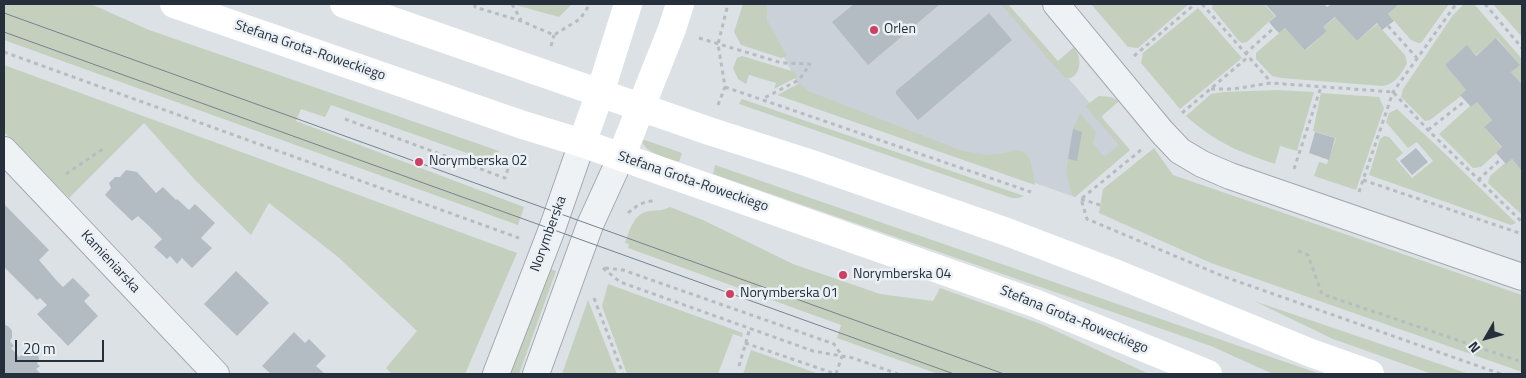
<!DOCTYPE html>
<style>
body{margin:0}
#map{position:relative;width:1526px;height:378px;overflow:hidden;background:#dce1e6;font-family:"Titillium Web",sans-serif}
canvas{display:block}
.frame{position:absolute;inset:0;border:5px solid #26303d;pointer-events:none}
.north{position:absolute;left:1461px;top:313px;width:50px;height:50px;-webkit-text-stroke:4px #ebf0f4;paint-order:stroke;rotate:232deg;font-size:14px;font-weight:700;line-height:20px;text-align:center;color:#26303d}
.north::after{content:'';display:block;margin:auto;width:18px;height:22px;background:#26303d;clip-path:polygon(50% 0,100% 100%,50% 72%,0 100%)}
.scale{position:absolute;left:15px;top:340px;width:89px;height:22px;box-sizing:border-box;border:2px solid #26303d;border-top:0;padding-left:6px;font-size:15px;line-height:18px;white-space:nowrap;color:#26303d;-webkit-text-stroke:4px #ebf0f4;paint-order:stroke}
</style>
<div id="map">
<canvas width="1526" height="378"></canvas>
<div class="frame"></div>
<div class="north">N</div>
<div class="scale">20 m</div>
</div>
<script>
const context = document.querySelector('canvas').getContext('2d');
context.lineJoin = 'round';
function fillPath(path, color) { context.fillStyle = color; context.fill(path, 'evenodd'); }
function trace(path, color, width, dash) { context.strokeStyle = color; context.lineWidth = width; context.lineCap = dash ? 'butt' : 'round'; context.setLineDash(dash || []); context.stroke(path); }
function write(font, color, halo, rows, align = 'center') {
  context.font = font + ' "Titillium Web",sans-serif'; context.lineWidth = 5; context.setLineDash([]); context.textBaseline = 'middle'; context.strokeStyle = halo; context.fillStyle = color; for (const [text, x, y, turn = 0] of rows) {
    context.save(); context.translate(x, y); context.rotate((+turn || 0) * Math.PI / 180); context.textAlign = isNaN(turn) ? turn : align; if (halo) context.strokeText(text, 0, 0); context.fillText(text, 0, 0); context.restore();
  }
}
const built = new Path2D(`
 M764,4H1005L1130,150L1075,197L808,104L761,12Z`);
const green = new Path2D(`
 M4,4H91L149,30L499,151L495,163L331,105L325,117L301,109L296,121L524,207L518,225L4,40Z
 M512,4H572L559,17Z
 M743,4H767V20L787,56L781,58L741,45L734,32Z
 M1001,4H1008L1058,61L1074,47C1076,51 1079,55 1079,59C1081,68 1075,82 1064,77Z
 M1091,4H1189L1138,48L1128,47Z
 M1213,4H1264L1275,16L1247,42L1242,43L1239,41L1212,8Z
 M1399,4H1449L1421,43H1418L1411,40L1388,14Z
 M1464,4H1474L1522,59V84L1511,72L1519,64L1497,38L1476,55L1467,46L1445,65L1466,90L1460,95L1461,96L1430,120L1425,121L1401,97L1403,89L1453,15Z
 M1493,4H1522V37Z
 M1198,8L1242,58L1180,109L1141,63L1143,53Z
 M1336,17L1357,41L1377,24L1405,55L1407,63C1402,74 1394,85 1382,86L1281,78L1272,76L1256,59V53L1285,28L1306,50L1327,31L1323,27Z
 M742,56L795,72L797,77L774,89L776,83L749,75L746,84L738,79L733,68L737,58Z
 M4,65L517,253L465,374H392L386,368L417,331L338,257L269,203L251,235L195,180L144,123L69,198L4,132Z
 M800,83L808,91L960,150L986,155L1001,154L1015,150L1021,151L1026,154L1030,159L1035,185L777,95Z
 M1278,90L1314,92L1297,151L1280,146L1275,164C1239,152 1215,142 1186,116L1211,94L1223,92Z
 M1321,93L1379,97L1384,108L1356,190L1314,176L1319,162L1327,164L1336,138L1313,131Z
 M1099,96L1111,97L1119,101L1101,117L1130,150L1075,197L1072,195L1066,172L1068,159L1077,161L1073,129L1080,113L1096,132L1093,143L1104,157L1119,145L1085,106Z
 M742,99L1024,196L1018,198H1012L739,104Z
 M1477,102L1492,120L1484,127L1502,148L1481,167L1473,168L1439,134L1470,106L1471,107Z
 M1397,109L1436,145L1516,223L1511,225L1369,175L1380,139L1384,136L1389,137L1403,153L1396,159L1412,178L1433,161L1417,142L1408,148L1386,122L1389,113Z
 M645,140L682,153L679,162C667,158 646,154 642,141Z
 M1154,148L1173,175L1522,295V372L1211,263L1099,213L1103,189Z
 M1512,159L1522,171V215L1488,183L1490,176L1505,163L1506,164Z
 M715,165L1242,347L1320,374H1273L1211,346L713,174Z
 M670,207L703,220L793,264L880,294L933,301L940,288L1041,324L1149,374H938L837,338L841,325L628,248L629,244L625,243C630,229 634,212 651,211C658,210 663,211 670,207Z
 M548,268L556,271L519,374H509Z
 M608,284L743,333L742,337L733,334L718,374H627L602,306Z
 M588,300L617,374H562Z
 M1254,301L1469,374H1432L1333,339Z
 M751,350L819,374H743Z`);
const building = new Path2D(`
 M854,4H938L939,5L868,65L832,22Z
 M1265,4H1324L1327,7L1332,4H1399L1388,14L1394,21L1382,30L1377,23L1357,41L1335,17L1323,27L1327,31L1305,50L1285,28L1279,33L1274,28L1269,22L1276,16Z
 M989,13L1012,40L918,120L896,94V91Z
 M1496,38L1520,65L1511,72L1522,84V171L1512,159L1506,164L1496,153L1502,147L1484,127L1492,120L1477,102L1471,107L1460,95L1466,90L1445,65L1467,45L1476,56Z
 M1073,129L1082,132L1077,161L1068,159Z
 M1315,132L1335,138L1329,160L1309,153Z
 M1416,148L1428,162L1412,175L1400,161Z
 M126,170L137,172L156,193L163,187L176,200L177,199L189,210L195,204L215,223L201,238L212,248L192,268L182,258L177,264L170,256L167,259L154,247L162,239L150,227L138,216L132,221L105,195L111,188L109,183L115,177H120Z
 M4,204L49,250L39,260L57,281L63,287L73,278L90,295L84,301L98,316L68,346L37,314L47,305L40,298L37,300L4,267Z
 M236,271L269,303L237,336L204,304Z
 M4,324L9,327L12,331V337L10,341L14,346L11,348L19,357L26,351L28,354L34,352L38,354L39,359L37,364L40,366L36,369L41,374H4Z
 M294,332L305,343L309,339L326,356L316,366L325,374H271L262,366Z`);
const path = new Path2D(`
 M475,4V7L521,21L554,35L580,19L590,4
 M512,4L521,20
 M1202,4L1271,82
 M1485,4L1522,48
 M1388,26L1417,58
 M699,38L782,63L810,64L799,80L762,99
 M551,46L554,35
 M4,52L519,238
 M1245,54L1274,28
 M1134,56L1195,4
 M725,87L1031,192
 M1211,89H1233L1271,83L1393,92L1428,130L1522,222
 M718,105L725,87L718,44L728,4
 M1182,113L1248,57
 M345,119L505,178L514,151
 M1428,130L1465,101
 M1141,150L1081,199L1087,219L1225,277L1501,374
 M1294,169L1321,87
 M66,174L103,149
 M1363,180L1522,234
 M1478,180L1501,159
 M1359,192L1393,92L1456,4
 M1081,199L1100,205
 M628,213C637,205 644,201 655,201
 M1298,251L1308,255L1322,294L1522,362
 M603,268L620,282L813,351L853,358L898,374
 M605,268L623,270L834,344L842,356
 M594,298L623,374
 M745,343L836,374L842,356
 M739,366L750,328`);
const street = new Path2D(`
 M1056,4L1162,132L1180,151L1202,164L1230,176L1522,277
 M4,150L216,374
 M496,374L552,229L582,143
 M536,374L590,225L621,157`);
const secondary = new Path2D(`
 M174,4L523,125L582,143L1037,304L1208,374
 M344,4L709,131L806,162L1007,232L1107,270L1311,353L1370,374
 M582,143L600,93L628,4
 M621,157L672,29L680,4`);
const tram = new Path2D(`
 M4,13L1004,374
 M4,32L954,374`);
const markers = [
 [874,30,5,"#ce3f62"],
 [419,162,5,"#ce3f62"],
 [843,275,5,"#ce3f62"],
 [730,294,5,"#ce3f62"]
];
const poiNames = [
 ["Orlen",884,30],
 ["Norymberska 02",429,162],
 ["Norymberska 04",853,275],
 ["Norymberska 01",740,294]
];
const streetNames = [
 ["Stefana Grota-Roweckiego",310,51,19],
 ["Stefana Grota-Roweckiego",693,182,19],
 ["Norymberska",549,234,-70],
 ["Kamieniarska",110,262,47],
 ["Stefana Grota-Roweckiego",1074,320,22]
];
fillPath(built, '#cad1d8');
fillPath(green, '#c4d0bd');
fillPath(building, '#b3bbc3');
trace(street, '#a2a8b0', 28);
trace(path, '#b7bcc1', 3, [4, 4]);
trace(street, '#eff2f5', 26);
trace(secondary, '#fff', 28);
trace(tram, '#768290', 1);
for (const [x, y, r, color] of markers) { const dot = new Path2D(); dot.arc(x, y, r, 0, 2 * Math.PI); context.fillStyle = color; context.fill(dot); trace(dot, '#ebf0f4', 2); }
write('14px', '#26303d', '#ebf0f4', poiNames, 'left');
write('14px', '#26303d', '#ebf0f4', streetNames);
</script>
